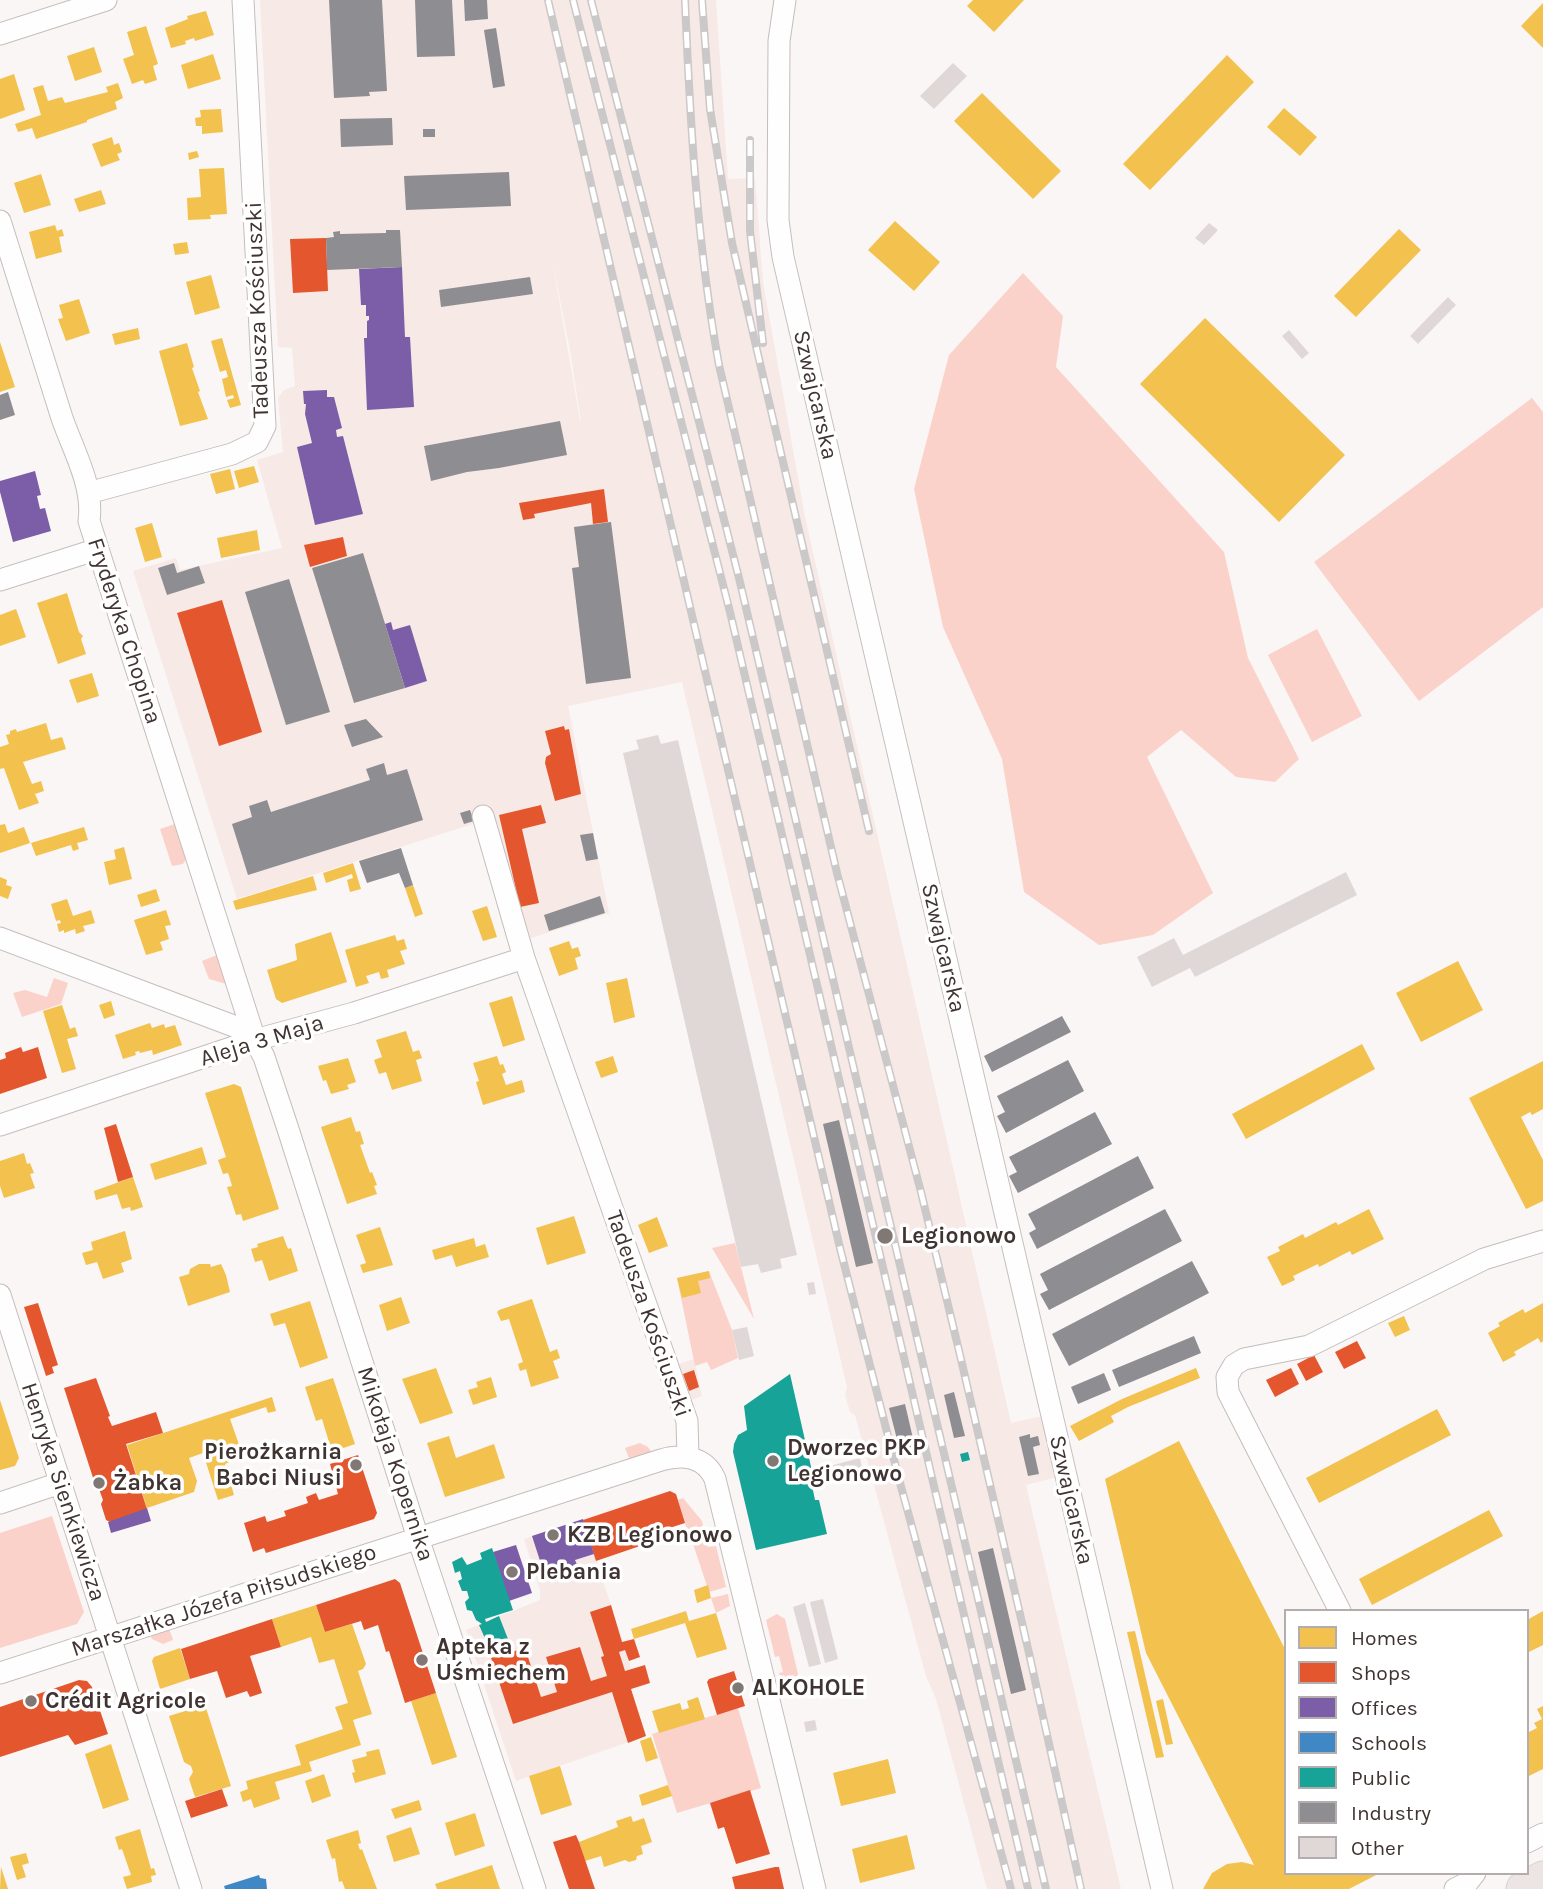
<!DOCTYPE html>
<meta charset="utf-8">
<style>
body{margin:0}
#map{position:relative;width:1543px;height:1889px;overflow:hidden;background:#faf6f5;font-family:Karla,sans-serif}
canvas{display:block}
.legend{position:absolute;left:1284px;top:1609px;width:245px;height:266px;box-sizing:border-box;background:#fff;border:2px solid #b3aead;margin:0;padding:9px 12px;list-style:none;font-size:21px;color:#403432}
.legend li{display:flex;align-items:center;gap:14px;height:35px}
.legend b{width:35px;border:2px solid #b3aead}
</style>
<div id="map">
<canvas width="1543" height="1889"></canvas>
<ul class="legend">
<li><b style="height:19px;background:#f2c14e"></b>Homes</li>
<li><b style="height:19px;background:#e4572e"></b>Shops</li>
<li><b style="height:19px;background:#7b5ea7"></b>Offices</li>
<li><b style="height:19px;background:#3f88c5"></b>Schools</li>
<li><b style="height:19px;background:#17a398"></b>Public</li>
<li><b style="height:19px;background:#8d8d92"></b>Industry</li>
<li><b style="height:19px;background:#e0d8d7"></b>Other</li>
</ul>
</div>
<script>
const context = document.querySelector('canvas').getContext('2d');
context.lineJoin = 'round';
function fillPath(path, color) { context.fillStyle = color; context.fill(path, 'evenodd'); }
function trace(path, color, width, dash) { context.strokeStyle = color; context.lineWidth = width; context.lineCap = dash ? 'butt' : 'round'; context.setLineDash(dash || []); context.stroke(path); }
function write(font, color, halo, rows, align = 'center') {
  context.font = font + ' Karla,sans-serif'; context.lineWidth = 7; context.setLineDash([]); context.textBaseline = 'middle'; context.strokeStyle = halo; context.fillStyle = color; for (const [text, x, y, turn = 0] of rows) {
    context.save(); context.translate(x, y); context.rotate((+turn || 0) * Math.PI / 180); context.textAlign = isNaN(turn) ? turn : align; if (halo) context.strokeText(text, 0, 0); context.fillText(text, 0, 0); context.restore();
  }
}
const built = new Path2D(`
 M260,0H716L728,179L755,178L763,282L805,517L1011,1423L1043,1416L1057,1477L1026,1485L1121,1889H987L936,1699L926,1676L855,1415L850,1412L845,1395L847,1387L682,682L568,706L609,913L528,939L476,823L237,899L133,571L176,558L180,570L282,548L257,460L283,452L278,398L284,390L295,386L292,348L278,347ZM552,259L570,350L581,421L580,420Z
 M694,1359L702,1396L688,1401L675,1365Z
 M583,1519L629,1661L631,1670L625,1672L646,1736L516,1781L466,1630L540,1600V1590L524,1539Z`);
const green = new Path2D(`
 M1023,273L1063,316L1056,367L1224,552L1248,658L1299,759L1275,782L1236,777L1181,730L1147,757L1213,893L1153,935L1099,945L1024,892L1002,759L943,627L914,489L949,355Z
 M1532,398L1543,412V607L1419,701L1314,562Z
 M1317,629L1362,716L1312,742L1268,655Z
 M175,824L186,859L183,864L172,866L160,829Z
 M217,955L226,984L209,979L202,961Z
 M54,978L68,983L61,1004L22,1017L13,993L25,990L47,997Z
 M735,1243L754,1319L712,1248Z
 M709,1271L732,1330L738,1358L711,1370L707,1362L695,1366L677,1278Z
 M640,1443L648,1447L653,1454L630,1461L625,1448Z
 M683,1498L702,1521L703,1526L687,1530L678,1500Z
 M52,1516L84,1612L77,1624L0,1648V1533Z
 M706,1541L708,1547L716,1546L726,1587L709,1592L693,1544Z
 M728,1594L730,1606L716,1613L711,1598Z
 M777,1614L785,1619L798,1674L789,1690L782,1686L779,1673L783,1672L779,1656L775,1657L766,1620Z
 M169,1628L173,1640L163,1644L152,1639L150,1634Z
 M738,1708L761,1788L677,1813L652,1734Z`);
const homes = new Path2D(`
 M973,0H1024L994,32L967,6Z
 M1543,3V48L1521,26Z
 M206,11L214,35L195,41L194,38L185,41L186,44L171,48L165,28L188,19L187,16Z
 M146,26L158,64L153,66L157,80L145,84L143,80L132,84L123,59L134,55L127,32Z
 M94,47L102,72L75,81L67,56Z
 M213,54L221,79L188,89L181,65Z
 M1227,55L1254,82L1150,190L1123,164Z
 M14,74L25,110L0,119V79Z
 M118,83L123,98L115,102L117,109L87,120V122L36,139L32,128L18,132L15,124L41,115L33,88L43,85L48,101L62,97L65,103L108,92L106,87Z
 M982,93L1061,171L1033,199L954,121Z
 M1284,108L1317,137L1300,156L1267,127Z
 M221,109L223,132L202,134V126H196L195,118L201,117L200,110Z
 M112,137L114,145L119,143L122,152L117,154L120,160L101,167L92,144Z
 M197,151L199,157L189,160L188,153Z
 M224,168L227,214L210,215L211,219L188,220L187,198L201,197L199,169Z
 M41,174L51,205L24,213L14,183Z
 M101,190L106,204L79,212L74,199Z
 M895,221L940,262L914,291L868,250Z
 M55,225L57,231L62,229L64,236L59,237L62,252L36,259L29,232Z
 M1399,229L1421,250L1356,317L1334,296Z
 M187,242L189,253L175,255L173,244Z
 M211,275L220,308L195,315L186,282Z
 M79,299L90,333L66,341L58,319L63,318L59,305Z
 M1205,318L1345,455L1279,522L1140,384Z
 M138,328L140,339L115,345L112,334Z
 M222,338L241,405L230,408L227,400L234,398L233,395L226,397L222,379L228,377L226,370L220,372L211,341Z
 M0,342L15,387L0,392Z
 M187,343L194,367L192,368L200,391L198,392L208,419L180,426L159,351Z
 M254,466L259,482L239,488L234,471Z
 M230,469L235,489L216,494L210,474Z
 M152,523L162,557L145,562L135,528Z
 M257,530L260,550L221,558L217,538Z
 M67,593L79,632L83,636L81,639L86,654L58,664L37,603Z
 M16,609L26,637L0,646V615Z
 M92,673L99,696L77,703L69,680Z
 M46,723L51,740L62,737L66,749L23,762L32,784L41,781L44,791L35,794L39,803L19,810L4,768L0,769V747L9,744L6,735L10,734V731L16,729L17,732Z
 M5,824L8,833L24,827L30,843L0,853V825Z
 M84,827L88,840L77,843L79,849L73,851L71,845L36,856L31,843Z
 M124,847L132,879L109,885L104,862L116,859L114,850Z
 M353,863L361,889L350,892L347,880L353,878L352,874L326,883L323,873Z
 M313,876L317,890L236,910L233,901Z
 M0,877L7,880L6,885L12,887L8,899L0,896Z
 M413,885L423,914L415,917L405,888Z
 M156,889L160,901L141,907L137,895Z
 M67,899L73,916L91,910L95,923L83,926L85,931L76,934L75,929L64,933V930L59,932L57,924L61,923L60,920L56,921L51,904Z
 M487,906L497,937L483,941L472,911Z
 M166,910L171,925L165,926L169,939L160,942L163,950L146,955L134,920Z
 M331,932L347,982L282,1003L276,999L267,970L297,960L295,944Z
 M395,935L397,941L404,939L407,949L400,951L405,964L387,970L389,977L381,979L379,972L366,976L369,983L356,987L345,950Z
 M569,941L572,949L578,947L581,956L575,958L578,969L559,976L549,948Z
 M1458,961L1483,1010L1421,1042L1396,993Z
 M627,978L635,1017L614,1023L606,983Z
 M512,996L525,1040L503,1047L489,1003Z
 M111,1001L115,1015L104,1019L99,1005Z
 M62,1005L70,1029L75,1027L78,1036L67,1039L76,1069L62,1073L43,1011Z
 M150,1023L152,1028L164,1024L165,1028L175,1025L182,1045L153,1055L152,1050L140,1053L139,1051L135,1052L136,1055L123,1059L115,1035Z
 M406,1031L413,1052L419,1050L422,1058L416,1060L422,1081L392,1090L386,1072L379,1074L374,1060L382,1057L376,1040Z
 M1362,1044L1375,1069L1246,1139L1232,1114Z
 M497,1056L500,1065L503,1064L506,1072L502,1074L506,1085L522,1080L525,1092L483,1105L476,1082L479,1081L473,1063Z
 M613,1056L618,1072L601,1078L595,1062Z
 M348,1058L356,1082L347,1085L349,1089L331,1094L326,1080L323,1081L318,1066Z
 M1543,1061V1109L1532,1115L1530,1112L1521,1117L1543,1160V1201L1526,1209L1469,1098Z
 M234,1084L241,1087L279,1209L243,1221L241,1214L236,1215L227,1187L232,1186L230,1179L228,1173L223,1174L218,1160L226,1157L205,1093Z
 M351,1117L356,1132L360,1131L364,1144L360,1145L370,1173L372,1172L377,1185L374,1186L377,1194L347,1204L321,1127Z
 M202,1147L207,1164L155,1180L150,1164Z
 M24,1153L27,1164L30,1163L34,1173L30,1174L35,1188L4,1198L0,1186V1161Z
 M133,1177L143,1207L131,1211L130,1207L122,1209L117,1194L96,1200L94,1191Z
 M1369,1209L1384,1239L1352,1255L1350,1251L1319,1267L1318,1264L1293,1276L1295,1280L1282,1286L1267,1257L1280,1251L1278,1247L1303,1234L1305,1238L1336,1222L1338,1225Z
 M574,1216L586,1253L547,1265L536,1228Z
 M657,1217L668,1246L649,1253L638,1225Z
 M380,1227L393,1265L363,1273L360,1265L366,1263L356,1235Z
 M125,1231L132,1259L121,1263L124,1272L103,1279L97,1262L86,1265L82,1253L93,1250L91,1242Z
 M283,1236L288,1249L291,1248L298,1271L269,1281L262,1260L255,1262L251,1249L258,1247L257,1244Z
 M474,1238L476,1247L485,1244L489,1257L456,1267L452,1255L435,1260L432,1250Z
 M199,1264H210L211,1267L221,1264L226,1275L230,1292L188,1306L179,1277L189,1274L190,1269Z
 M709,1271L710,1278L698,1281L701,1293L682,1298L677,1278Z
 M401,1297L410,1323L387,1331L379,1305Z
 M532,1299L550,1352L557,1349L560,1358L553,1361L559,1378L531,1387L526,1369L520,1371L518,1364L523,1362L509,1319L501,1321L497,1312L499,1310Z
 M310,1301L328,1358L300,1368L285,1323L274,1326L270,1314Z
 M1543,1303V1341L1541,1343L1538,1338L1514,1352L1516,1355L1503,1362L1488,1333L1500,1326L1498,1323L1523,1309L1525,1313Z
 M1404,1316L1410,1330L1395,1337L1388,1323Z
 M436,1368L453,1413L420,1424L402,1379Z
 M1196,1368L1200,1378L1128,1407L1111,1416L1114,1422L1079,1441L1070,1426L1122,1399Z
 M491,1377L497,1397L473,1405L468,1390L478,1387L476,1382Z
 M333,1378L355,1444L332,1452L322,1419L316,1421L305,1387Z
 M272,1397L276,1411L268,1413L266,1407L230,1419L243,1456L225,1464L234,1495L218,1500L203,1453L189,1458L197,1481L194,1492L147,1508L127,1445Z
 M0,1400L19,1458L15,1466L0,1470Z
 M1437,1409L1451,1435L1319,1503L1306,1478Z
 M449,1436L456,1458L494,1444L505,1478L445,1497L427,1443Z
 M1179,1441L1286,1651V1873H1380L1349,1889H1203L1212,1873L1227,1864L1242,1862L1254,1865L1146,1653L1105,1479Z
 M1489,1510L1503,1536L1372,1605L1359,1579Z
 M708,1585L711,1598L697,1603L694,1590Z
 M316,1605L325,1632L352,1624L366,1664L363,1669L358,1671L372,1714L353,1720L361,1745L309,1762L312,1771L275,1782L280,1799L254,1808L251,1799L243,1802L240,1792L248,1789L246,1781L301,1765L295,1745L343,1729L335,1707L348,1703L334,1659L319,1663L311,1637L281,1647L272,1619Z
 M686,1611L689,1621L716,1613L727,1649L697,1658L685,1623L634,1639L631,1629Z
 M1543,1611V1645L1527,1653V1620Z
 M1135,1631L1164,1757L1156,1758L1127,1632Z
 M180,1648L190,1679L160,1689L152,1661L154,1657Z
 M436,1693L457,1757L432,1765L411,1701Z
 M698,1697L705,1719L659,1733L652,1711L680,1703L682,1710L689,1708L687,1701Z
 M1163,1699L1173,1744L1166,1745L1156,1701Z
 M205,1705L231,1786L195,1797L189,1779L193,1772L191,1766L184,1762L169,1716Z
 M1543,1706V1769L1527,1777V1733L1537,1728L1534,1723L1542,1719L1537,1709Z
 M651,1737L658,1758L646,1762L640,1741Z
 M111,1744L129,1800L103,1809L85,1754Z
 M379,1749L386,1774L355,1783L352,1773L355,1772L352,1760L367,1756L366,1752Z
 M888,1759L896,1793L841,1806L833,1773Z
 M560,1766L572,1805L541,1815L529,1776Z
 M324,1774L331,1796L312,1803L305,1781Z
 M668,1785L672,1796L642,1806L639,1795Z
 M419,1800L422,1810L395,1819L391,1809Z
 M475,1813L485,1846L455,1856L445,1823Z
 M631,1816L633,1822L644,1818L652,1842L641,1846L643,1854L637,1856L636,1860L629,1862L625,1860L604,1867L601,1856L585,1861L579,1842L618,1827L616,1821Z
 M411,1827L420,1854L394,1862L386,1836Z
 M140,1829L151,1869L154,1868L156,1875L151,1876L152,1882L127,1889L123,1877L131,1875L122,1849L119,1850L115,1837Z
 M358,1830L361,1843L358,1844L360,1850L362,1849L377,1889H345L342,1881L339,1882L335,1858L332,1859L326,1840Z
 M907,1835L915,1869L860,1883L852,1849Z
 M26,1853L29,1863L22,1865L26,1877L17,1880L10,1857Z
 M492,1865L500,1889H437L435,1884Z
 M1,1867L8,1889H0Z`);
const shops = new Path2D(`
 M326,238L328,291L293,293L290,239Z
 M604,489L608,522L593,524L591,503L534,514L535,518L523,520L519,503Z
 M343,537L347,556L310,567L304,545Z
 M222,600L262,732L219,746L177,613Z
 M564,726L565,730L569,729L581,794L555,801L545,763L546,757L551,754L545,731Z
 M541,805L546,823L522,829L539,903L520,907L499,815Z
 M21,1047L23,1052L38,1047L47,1078L0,1094V1060L6,1058L5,1053Z
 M116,1124L133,1177L118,1182L104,1128Z
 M38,1303L58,1365L52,1367L54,1373L46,1376L24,1307Z
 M1357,1341L1366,1358L1344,1369L1335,1352Z
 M1314,1355L1323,1372L1306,1381L1297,1364Z
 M1291,1368L1299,1384L1275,1397L1266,1380Z
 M694,1370L699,1387L689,1391L683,1374Z
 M96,1378L110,1416L108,1417L112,1426L156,1412L163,1433L126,1444L147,1509L110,1522L106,1520L101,1504L103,1500L99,1489L96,1487L64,1388Z
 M358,1455L377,1513L374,1519L266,1553L264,1548L253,1552L244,1523L265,1516L267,1522L286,1516L284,1511L308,1503L306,1497L316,1493L319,1500L338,1494L330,1464Z
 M670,1491L676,1494L685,1523L638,1538L640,1546L596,1561L583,1520Z
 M395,1579L400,1583L436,1693L405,1703L389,1651L386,1652L378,1625L364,1630L361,1621L325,1632L316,1605Z
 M611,1605L622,1642L634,1639L640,1657L629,1661L625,1650L619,1652L625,1671L645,1665L650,1683L631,1689L646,1736L628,1743L612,1692L513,1724L491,1658L525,1648L541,1697L557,1692L546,1657L580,1647L591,1681L607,1676L601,1657L604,1656L590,1612Z
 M272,1619L281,1647L250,1656L262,1693L250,1697L247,1691L226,1698L217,1671L190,1679L181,1649Z
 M734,1671L745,1706L717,1715L707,1682L709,1679Z
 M79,1680L87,1681L92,1687L108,1734L75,1745L68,1735L0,1757V1707Z
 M222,1789L228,1806L191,1818L185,1801Z
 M750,1790L770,1854L736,1864L724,1827L718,1829L710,1803Z
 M576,1835L579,1842L595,1889H569L553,1842Z
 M775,1867H779L784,1889H735L732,1877Z`);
const offices = new Path2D(`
 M402,267L405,337H410L414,407L367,410L364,338H367V321L369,320V316H366V305H361L359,269Z
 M327,390V397H334L342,428L336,430L337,437L343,436L363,514L315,525L297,447L312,443L305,414L306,404H304L303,391Z
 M35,471L41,495L37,496L40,509L45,508L51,531L13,542L0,492V481Z
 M391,622L393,630L410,625L427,681L405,688L385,624Z
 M147,1508L151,1521L111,1533L108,1522Z
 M583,1519L594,1554L575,1560L578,1567L564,1571L561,1564L543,1570L532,1536Z
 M516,1545L532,1593L509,1601L493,1552Z`);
const schools = new Path2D(`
 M259,1875L260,1878L266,1879L267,1889H225L224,1886Z`);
const public = new Path2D(`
 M790,1374L812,1471H809L815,1500H819L827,1534L756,1550L733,1452L734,1444L738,1435L747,1430L744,1406Z
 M968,1452L970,1460L962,1462L960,1454Z
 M861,1474L863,1481L853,1483L852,1476Z
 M492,1548L513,1610L485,1619L486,1622L499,1616L508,1639L488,1645L479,1625L482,1624L476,1620L472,1611L467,1610L465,1602L469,1598L467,1591H462L458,1581L462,1579L460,1571L455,1573L452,1562L462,1557L467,1565L482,1559L480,1553Z`);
const industry = new Path2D(`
 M329,0H382L387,91L369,92L370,96L334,98Z
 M415,0H452L455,56L417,57Z
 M464,0H487L488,19L465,21Z
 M496,28L505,86L493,88L484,30Z
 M392,118L393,145L341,147L340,119Z
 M423,129H435V137H423Z
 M509,172L511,206L406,210L404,176Z
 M386,230H400L402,267L327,270L326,238L334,237L333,232L340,231V234L386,233Z
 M530,277L533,294L441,307L439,290Z
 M8,392L15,415L0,420V395Z
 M560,421L567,455L499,468L467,472L431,481L424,446Z
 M611,522L631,678L586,684L572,568L579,567L574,527Z
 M363,553L405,688L354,703L312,568Z
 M174,563L177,573L199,566L205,583L167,595L158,568Z
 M289,579L330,712L286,725L245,592Z
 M366,719L383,737L352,747L344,725Z
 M384,763L387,775L407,769L423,820L248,875L232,824L252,817L249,806L267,800L271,812L370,780L366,769Z
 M470,810L474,821L464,824L460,813Z
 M593,833L598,859L586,861L580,835Z
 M401,848L413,885L405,888L399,873L367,883L359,861Z
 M600,896L605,913L549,931L544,915Z
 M1062,1016L1071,1032L992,1072L984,1056Z
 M1068,1060L1084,1091L1006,1133L997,1116L1005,1112L997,1096Z
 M1095,1112L1112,1144L1018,1193L1009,1176L1017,1172L1009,1157Z
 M839,1120L873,1263L856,1267L823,1124Z
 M1138,1156L1154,1188L1037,1249L1029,1233L1036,1229L1028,1214Z
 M1165,1209L1182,1241L1049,1310L1040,1294L1048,1290L1040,1274Z
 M1192,1261L1209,1293L1069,1366L1052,1334Z
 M1194,1336L1201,1353L1119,1387L1112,1370Z
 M1104,1373L1111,1390L1078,1404L1071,1387Z
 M954,1392L965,1436L954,1438L944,1395Z
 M905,1404L915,1447L900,1451L889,1408Z
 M1030,1434V1438L1038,1436L1040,1445L1033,1447L1039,1474L1028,1476L1019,1437Z
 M993,1548L1026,1690L1011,1694L978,1552Z`);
const building = new Path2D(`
 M953,63L967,76L934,109L920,96Z
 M1209,223L1218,230L1204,245L1195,238Z
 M1448,297L1456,305L1418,344L1410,336Z
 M1289,330L1309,353L1302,359L1282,336Z
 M658,735L661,744L678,740L797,1255L780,1259L782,1268L761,1273L758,1264L741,1267L623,753L639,749L636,740Z
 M1346,872L1357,895L1195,977L1190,968L1152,987L1137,957L1174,938L1183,955Z
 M814,1282L816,1294L809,1295L807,1283Z
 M747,1327L754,1356L739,1360L732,1330Z
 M860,1458L863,1473L826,1483L822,1468Z
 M823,1599L838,1659L825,1663L810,1602Z
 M805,1603L821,1664L809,1667L793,1607Z
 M815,1720L817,1730L806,1732L804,1722Z`);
const minor = new Path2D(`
 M785,0L779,41L778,220L783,257L1162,1889
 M0,34L106,0
 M0,221C21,287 41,352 62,418C73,450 94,486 89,521L255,1040L264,1057L288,1129L418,1538L535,1889
 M88,493L232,454L257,442L265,426L243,0
 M0,580L98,549
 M483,816L524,958L687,1421L688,1457
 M0,938L239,1028L255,1040
 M0,1125L255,1040L354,1013L524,958
 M0,1295L191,1889
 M0,1503L60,1483
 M1340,1611L1228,1392L1227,1377L1234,1365L1244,1359L1309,1346L1484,1259L1543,1241
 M0,1673L661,1460C682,1454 705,1456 715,1479L815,1889
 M1527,1842L1543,1834
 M1455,1889L1467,1883L1475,1873`);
const primary = new Path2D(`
 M1524,1889L1543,1879`);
const rail = new Path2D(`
 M548,0L840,1248L900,1483L1011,1889
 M573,0L730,612L1028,1889
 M591,0L739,578L1046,1889
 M685,0C690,122 697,244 719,365L837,873L921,1192L960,1355L1029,1653L1081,1889
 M702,0L710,109L732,243L869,831
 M750,140V231L763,343`);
const markers = [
 [885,1236,9,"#817876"],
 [773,1461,7,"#817876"],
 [356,1465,7,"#817876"],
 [99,1483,7,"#817876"],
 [553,1535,7,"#817876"],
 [512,1572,7,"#817876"],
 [422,1660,7,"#817876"],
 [738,1688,7,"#817876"],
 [31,1701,7,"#817876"]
];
const streetNames = [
 ["Tadeusza Kościuszki",258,310,-92],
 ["Szwajcarska",815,395,77],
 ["Fryderyka Chopina",124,631,72],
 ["Szwajcarska",943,948,77],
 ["Aleja 3 Maja",262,1041,-17],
 ["Tadeusza Kościuszki",648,1314,71],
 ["Mikołaja Kopernika",395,1464,72],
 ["Henryka Sienkiewicza",63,1492,72],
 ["Szwajcarska",1071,1500,77],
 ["Marszałka Józefa Piłsudskiego",224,1601,-18]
];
const poiNames = [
 ["Legionowo",901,1236],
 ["Dworzec PKP",787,1448],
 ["Legionowo",787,1474],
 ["Pierożkarnia",342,1452,"right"],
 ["Babci Niusi",342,1478,"right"],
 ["Żabka",113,1483],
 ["KZB Legionowo",567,1535],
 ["Plebania",526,1572],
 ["Apteka z",436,1647],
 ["Uśmiechem",436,1673],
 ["ALKOHOLE",752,1688],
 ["Crédit Agricole",45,1701]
];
fillPath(built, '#f7e9e5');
fillPath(green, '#fbd2ca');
fillPath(homes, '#f2c14e');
fillPath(shops, '#e4572e');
fillPath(offices, '#7b5ea7');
fillPath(schools, '#3f88c5');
fillPath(public, '#17a398');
fillPath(industry, '#8d8d92');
fillPath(building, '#e0d8d7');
trace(minor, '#c4bdbb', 23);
trace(primary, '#d7d3d2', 37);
trace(minor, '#fefefe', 21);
trace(primary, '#ede5e3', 35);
trace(rail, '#cac8c8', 8);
trace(rail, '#fff', 5, [16]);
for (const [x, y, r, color] of markers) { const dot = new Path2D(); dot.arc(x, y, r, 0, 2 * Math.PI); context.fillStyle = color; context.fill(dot); trace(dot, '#fff', 2.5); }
write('23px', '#403432', '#fff', streetNames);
write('bold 23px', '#403432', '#fff', poiNames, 'left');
</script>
